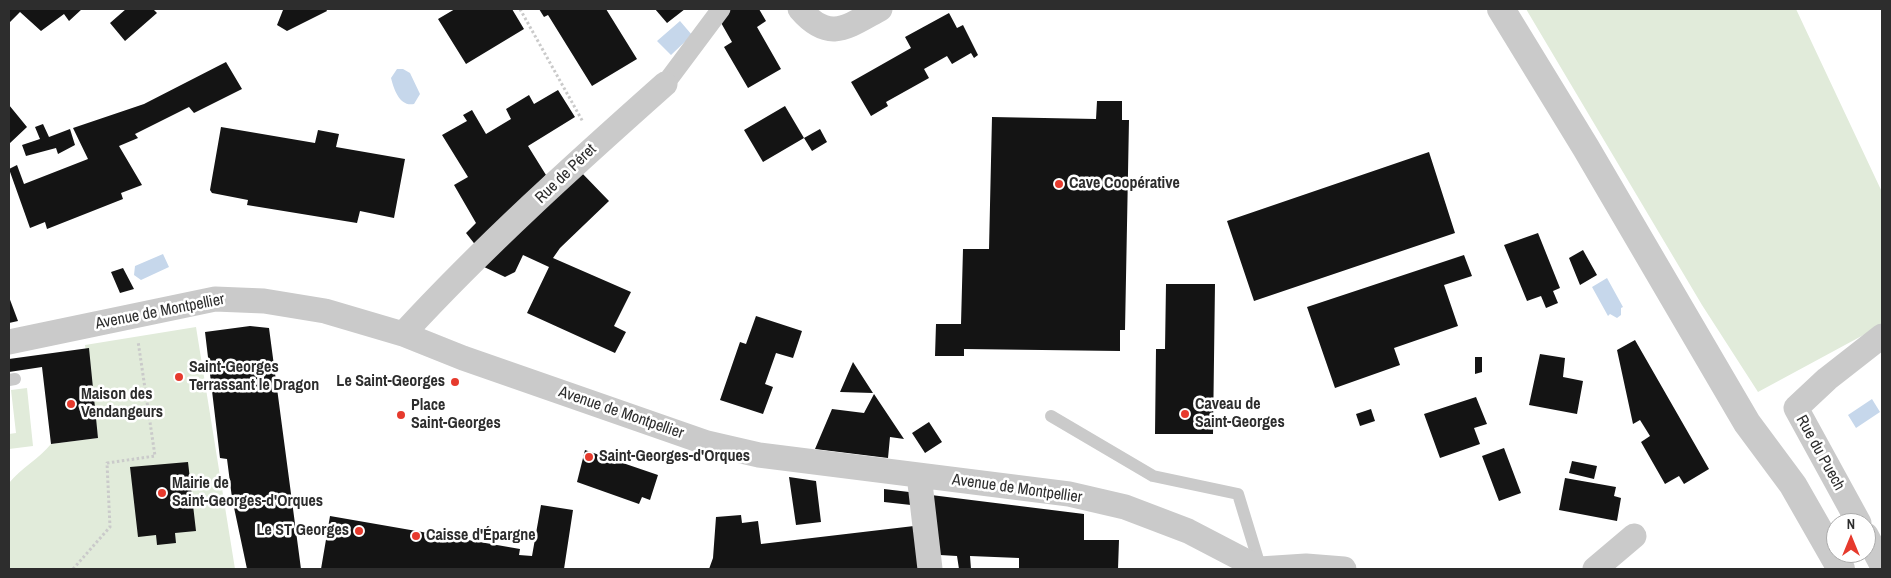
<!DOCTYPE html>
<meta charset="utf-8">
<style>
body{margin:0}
#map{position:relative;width:1891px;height:578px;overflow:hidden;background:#fff;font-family:"Archivo Narrow",sans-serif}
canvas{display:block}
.frame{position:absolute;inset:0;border:10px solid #2d2d2d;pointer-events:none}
.north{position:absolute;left:1826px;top:513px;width:50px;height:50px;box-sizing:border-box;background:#fff;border:1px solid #ababab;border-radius:50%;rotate:0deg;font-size:14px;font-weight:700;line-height:20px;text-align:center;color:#2d2d2d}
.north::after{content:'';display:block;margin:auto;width:18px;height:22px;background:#e63a2d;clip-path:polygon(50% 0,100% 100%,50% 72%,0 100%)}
</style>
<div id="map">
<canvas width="1891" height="578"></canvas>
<div class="frame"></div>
<div class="north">N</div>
</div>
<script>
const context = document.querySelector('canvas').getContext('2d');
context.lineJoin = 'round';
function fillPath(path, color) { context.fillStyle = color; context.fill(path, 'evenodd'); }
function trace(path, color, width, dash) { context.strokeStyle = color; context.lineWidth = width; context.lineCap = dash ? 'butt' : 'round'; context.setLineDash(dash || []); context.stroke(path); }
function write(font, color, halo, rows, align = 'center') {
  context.font = font + ' "Archivo Narrow",sans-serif'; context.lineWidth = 5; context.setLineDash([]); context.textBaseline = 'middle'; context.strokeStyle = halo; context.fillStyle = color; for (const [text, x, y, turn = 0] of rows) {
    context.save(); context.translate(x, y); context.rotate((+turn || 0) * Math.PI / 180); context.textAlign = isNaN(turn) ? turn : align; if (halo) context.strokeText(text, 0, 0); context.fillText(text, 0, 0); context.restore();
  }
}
const green = new Path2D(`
 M1526,9H1796L1882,192V325L1758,392L1702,305Z
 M196,327L235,569H9V483C21,468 39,459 51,444L98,438L85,345Z
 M27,388L33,446L9,449V434L16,433L11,390Z`);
const water = new Path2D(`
 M680,21L692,35L671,55L657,41Z
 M397,69H403L410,73L420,94L414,104C400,107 394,90 391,78Z
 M163,254L169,267L141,280L134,275L135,266Z
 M1607,278L1623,307L1621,308V315L1617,318L1610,314L1608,316L1592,287Z
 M1872,399L1880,412L1856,428L1848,415Z`);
const building = new Path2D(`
 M9,9H82L69,21L64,14L41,31L20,12L9,23Z
 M126,9H153L157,13L125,41L110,23Z
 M280,9H326L327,11L287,31L277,25L283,10Z
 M455,9H512L524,29L466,64L438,19Z
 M539,9H606L637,59L592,86L548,15L544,17Z
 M655,9H685L667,23Z
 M730,9H759L766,21L757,27L781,69L748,88L724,47L732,42L720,21Z
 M949,13L957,28L963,25L978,55L974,58L971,53L952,64L947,56L924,69L929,78L886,102L888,106L871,116L851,82L911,48L905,37Z
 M226,62L242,89L194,113L189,107L135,134L138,138L119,146L142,185L121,193L123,199L47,229L45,222L30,228L9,169L17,165L24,184L88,159L73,128L144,104Z
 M558,90L575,117L528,146L546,175L477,247L466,233L476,223L454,185L468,177L442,135L467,121L463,115L472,110L486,134L511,119L506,109L529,95L534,104Z
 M1097,101H1122V120H1129L1125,330H1120V351L964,349V356H935L936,324H961L963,249H989L992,117L1096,119Z
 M9,105L27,127L9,144Z
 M785,106L804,138L820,129L827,142L812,151L804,138L763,162L744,130Z
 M43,124L49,137L70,129L75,145L58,154L56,148L26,156L22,145L40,139L35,127Z
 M221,127L315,143L318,130L339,134L336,147L405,159L394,218L360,211L357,223L247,205L248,200L212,193L210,190Z
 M1429,152L1455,233L1254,301L1227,221Z
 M580,171L609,201L560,248L553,258L631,292L614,326L626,332L615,353L527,313L549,267L523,255L515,272L505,277L480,265Z
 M1538,233L1560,288L1553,291L1558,303L1546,308L1541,296L1527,301L1504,245Z
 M1583,250L1597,275L1580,285L1569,258Z
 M1464,255L1472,276L1444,285L1458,326L1394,348L1400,365L1335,388L1307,307Z
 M123,268L134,289L120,293L111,272Z
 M1166,284H1215L1213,434H1155L1156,349H1165Z
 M9,297L18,321L9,323Z
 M756,316L802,331L793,358L776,353L765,384L773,387L763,414L720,400L740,342L746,344Z
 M250,326L269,328L301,569H247L232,498L227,459L220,458L205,332Z
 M1635,340L1709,469L1684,484L1679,476L1665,484L1641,442L1650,436L1640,420L1633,424L1617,350Z
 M89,348L98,438L51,444L42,367L9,372V359Z
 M1540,354L1565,358L1563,377L1583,381L1577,414L1529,405Z
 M1475,357H1482V372L1475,374Z
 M853,362L873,393L840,392Z
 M874,394L904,439L890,437L888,458L815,449L832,409L864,413Z
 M1476,397L1487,424L1474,428L1480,444L1440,458L1424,414Z
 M1371,409L1375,421L1360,426L1356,414Z
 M929,422L942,442L925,453L912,433Z
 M1504,448L1521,493L1499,501L1482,456Z
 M585,450L605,457L604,460L615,464L617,461L658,475L650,500L642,497L639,504L577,482Z
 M1572,461L1597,466L1594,479L1569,473Z
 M188,462L196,531L175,533L176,543L157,545L156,535L138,537L130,467Z
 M789,477L816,481L821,522L796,525Z
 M1565,478L1616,487L1614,496L1621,498L1617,521L1559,510Z
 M884,489L909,492L911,505L884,502Z
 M931,495L1084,514V540H1119L1118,569L1019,568V558L970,556L971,569H959L957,556L940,555Z
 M541,505L573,510L564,569H321L330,516L520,549L519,555L532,556Z
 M741,515L742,523L758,521L761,544L914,526L919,569H709L713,558L716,517Z`);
const path = new Path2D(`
 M520,9L583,122
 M73,569L110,527L107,463L155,456L138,341`);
const service = new Path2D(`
 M9,380L15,379
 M1051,416L1153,476L1238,494L1260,566`);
const pedestrian = new Path2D(`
 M665,84L721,9`);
const minor = new Path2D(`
 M800,9C829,43 847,27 880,9
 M403,334C485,245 575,164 665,84
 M9,342L215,299L264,301L325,311L403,334L463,358L707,443L759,455L1069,494L1125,507L1188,531L1261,569
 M919,475L930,569
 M1859,523L1796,408L1827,379L1882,336
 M1866,535L1882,565
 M1260,569L1306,566L1344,569
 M1595,569L1634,536`);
const tertiary = new Path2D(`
 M1501,9L1586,148L1747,423L1793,485L1841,569`);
const markers = [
 [1059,184,5,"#e63a2d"],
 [179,377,5,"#e63a2d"],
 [455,382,5,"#e63a2d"],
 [71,404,5,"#e63a2d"],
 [1185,414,5,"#e63a2d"],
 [401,415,5,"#e63a2d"],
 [589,457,5,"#e63a2d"],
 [162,493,5,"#e63a2d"],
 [359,531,5,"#e63a2d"],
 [416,536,5,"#e63a2d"]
];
const streetNames = [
 ["Rue de Péret",566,174,-44],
 ["Avenue de Montpellier",160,312,-11],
 ["Avenue de Montpellier",621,413,19],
 ["Rue du Puech",1820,453,61],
 ["Avenue de Montpellier",1017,489,8]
];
const poiNames = [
 ["Cave Coopérative",1069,184],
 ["Saint-Georges",189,368],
 ["Terrassant le Dragon",189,386],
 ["Le Saint-Georges",445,382,"right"],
 ["Maison des",81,395],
 ["Vendangeurs",81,413],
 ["Caveau de",1195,405],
 ["Saint-Georges",1195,423],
 ["Place",411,406],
 ["Saint-Georges",411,424],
 ["Saint-Georges-d'Orques",599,457],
 ["Mairie de",172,484],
 ["Saint-Georges-d'Orques",172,502],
 ["Le ST Georges",349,531,"right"],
 ["Caisse d'Épargne",426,536]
];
fillPath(green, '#e1ebda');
fillPath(water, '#c6d7eb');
fillPath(building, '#141414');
trace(path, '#cacaca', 3, [2.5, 2.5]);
trace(service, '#cacaca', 12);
trace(pedestrian, '#cacaca', 19);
trace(minor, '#cacaca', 25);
trace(tertiary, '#cacaca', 28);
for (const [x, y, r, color] of markers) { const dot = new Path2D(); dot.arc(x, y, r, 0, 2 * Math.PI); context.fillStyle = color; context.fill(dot); trace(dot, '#fff', 2); }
write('16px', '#2d2d2d', '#fff', streetNames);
write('bold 16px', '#2d2d2d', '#fff', poiNames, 'left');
</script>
